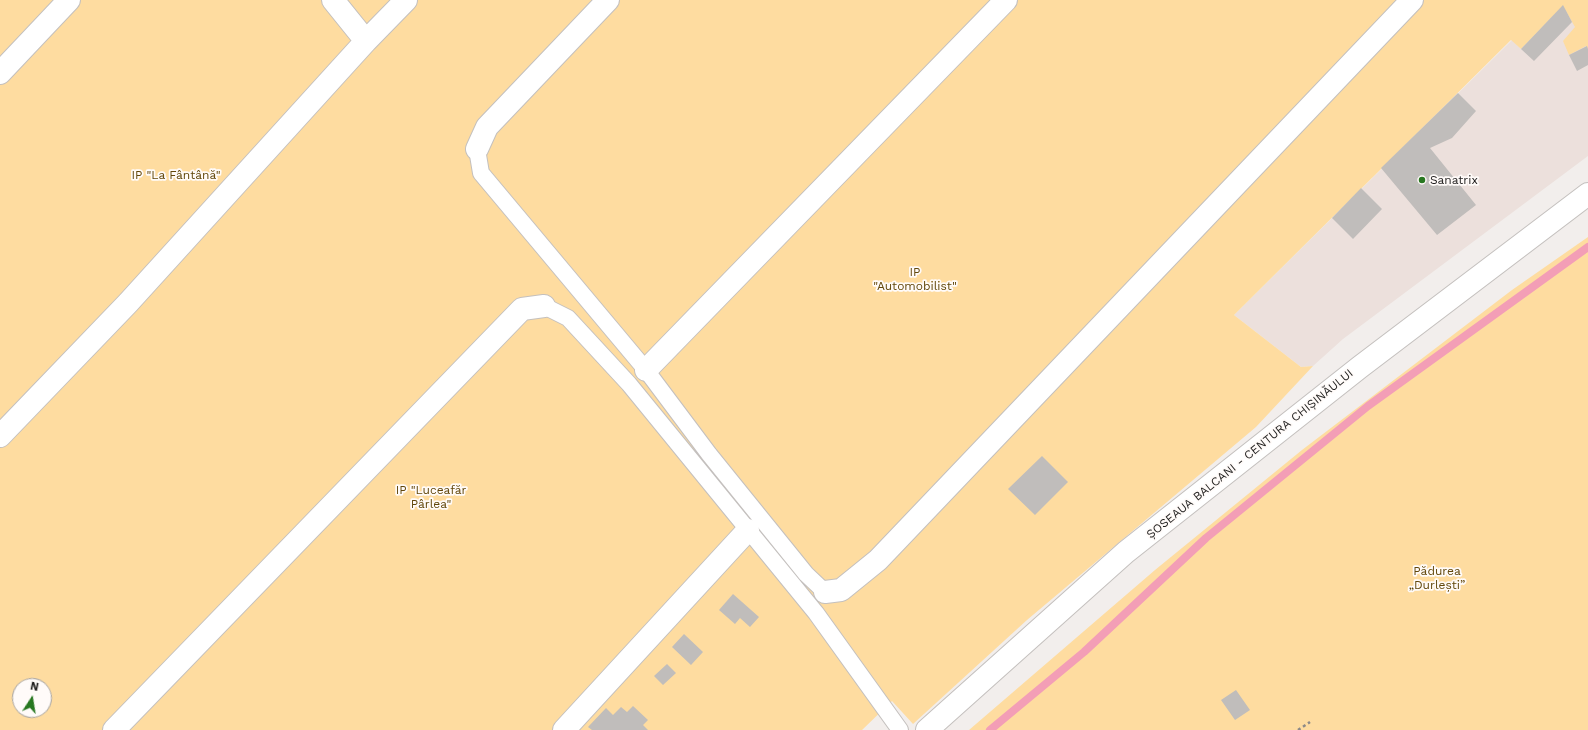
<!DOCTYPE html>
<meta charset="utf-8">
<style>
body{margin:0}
#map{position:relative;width:1588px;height:730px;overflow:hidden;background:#f2eeec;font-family:"Work Sans",sans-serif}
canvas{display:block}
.north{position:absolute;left:12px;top:678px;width:40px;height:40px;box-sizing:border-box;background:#fffbf9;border:1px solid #a6a3a1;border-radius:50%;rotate:12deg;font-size:11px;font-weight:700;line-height:16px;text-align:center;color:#201f1e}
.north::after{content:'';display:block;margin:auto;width:14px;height:18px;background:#277720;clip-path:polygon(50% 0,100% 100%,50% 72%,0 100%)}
</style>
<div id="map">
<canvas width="1588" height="730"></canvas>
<div class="north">N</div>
</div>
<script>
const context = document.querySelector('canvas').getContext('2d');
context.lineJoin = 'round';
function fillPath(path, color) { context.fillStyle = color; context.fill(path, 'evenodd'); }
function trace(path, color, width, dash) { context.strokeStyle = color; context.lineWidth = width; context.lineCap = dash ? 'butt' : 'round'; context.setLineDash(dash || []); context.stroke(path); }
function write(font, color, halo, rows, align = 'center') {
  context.font = font + ' "Work Sans",sans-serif'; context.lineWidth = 3.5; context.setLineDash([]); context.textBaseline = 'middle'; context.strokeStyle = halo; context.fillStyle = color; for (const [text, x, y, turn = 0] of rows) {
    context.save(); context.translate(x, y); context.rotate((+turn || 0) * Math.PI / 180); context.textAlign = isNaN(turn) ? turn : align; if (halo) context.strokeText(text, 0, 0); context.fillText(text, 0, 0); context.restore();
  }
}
const built = new Path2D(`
 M1568,0H1588V156L1343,339L1313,366L1301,367L1234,315L1512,40L1521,49Z`);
const green = new Path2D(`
 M0,0H1588V49L1586,46L1569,55L1563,41L1575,27L1563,6L1521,49L1511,40L1234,315L1301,367L1313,366L1256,427L1027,620L913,724L892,701L862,730H0ZM20,686H44V710H20Z
 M1588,237V730H969L1155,570L1302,450L1512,290Z`);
const stream = new Path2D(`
 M990,730L1084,652L1206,538L1368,406L1588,247`);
const building = new Path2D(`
 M1563,5L1572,22L1534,61L1521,49Z
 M1587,46L1588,49V65L1577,71L1569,55Z
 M1458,93L1476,111L1452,138L1430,148L1476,205L1437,235L1381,168Z
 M1361,188L1382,209L1353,239L1332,218Z
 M1042,456L1068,482L1035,515L1008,489Z
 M733,594L759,617L750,627L740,618L735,624L719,610Z
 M684,634L703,652L691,665L672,647Z
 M667,664L676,673L663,685L654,676Z
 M1236,690L1250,710L1235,720L1221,700Z
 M633,706L648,720L643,725L648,730H592L588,727L606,708L613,715L621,707L627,712Z`);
const path = new Path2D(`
 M1298,730L1310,722`);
const service = new Path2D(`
 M477,149L481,173L646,370L709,454L806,574L825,592
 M544,306L568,318L629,384L816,613L900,730`);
const minor = new Path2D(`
 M333,0L366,41
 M0,73L69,0
 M477,149L487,127L608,0
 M646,370L1006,0
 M0,436L128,303L366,41L406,0
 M825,592L841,590L878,560L1412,0
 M114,730L522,309L544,306
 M564,730L748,530`);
const trunk = new Path2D(`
 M927,730L1126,552L1360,367L1588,194`);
const markers = [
 [1422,180,4,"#277720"]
];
const parkNames = [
 ["IP \"La Fântână\"",176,175],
 ["IP",915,272],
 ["\"Automobilist\"",915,286],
 ["IP \"Luceafăr",431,490],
 ["Pârlea\"",431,504],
 ["Pădurea",1437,571],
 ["„Durlești”",1437,585]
];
const poiNames = [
 ["Sanatrix",1430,180]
];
const streetNames = [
 ["ȘOSEAUA BALCANI - CENTURA CHIȘINĂULUI",1250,454,-39]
];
fillPath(built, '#ece0dc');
fillPath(green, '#fedca0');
trace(stream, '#f39eb6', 8);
fillPath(building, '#c0bdbb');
trace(service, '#c4c0be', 18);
trace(minor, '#c4c0be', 24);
trace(trunk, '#c4c0be', 24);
trace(path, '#8c8988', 2.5, [3, 3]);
trace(service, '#fff', 16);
trace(minor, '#fff', 22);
trace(trunk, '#fff', 22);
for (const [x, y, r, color] of markers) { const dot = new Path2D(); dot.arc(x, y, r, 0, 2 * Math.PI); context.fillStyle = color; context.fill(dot); trace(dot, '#fffbf9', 1.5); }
write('12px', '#62470a', '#fffbf9', parkNames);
write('12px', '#201f1e', '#fffbf9', poiNames, 'left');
write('12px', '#201f1e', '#fffbf9', streetNames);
</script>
